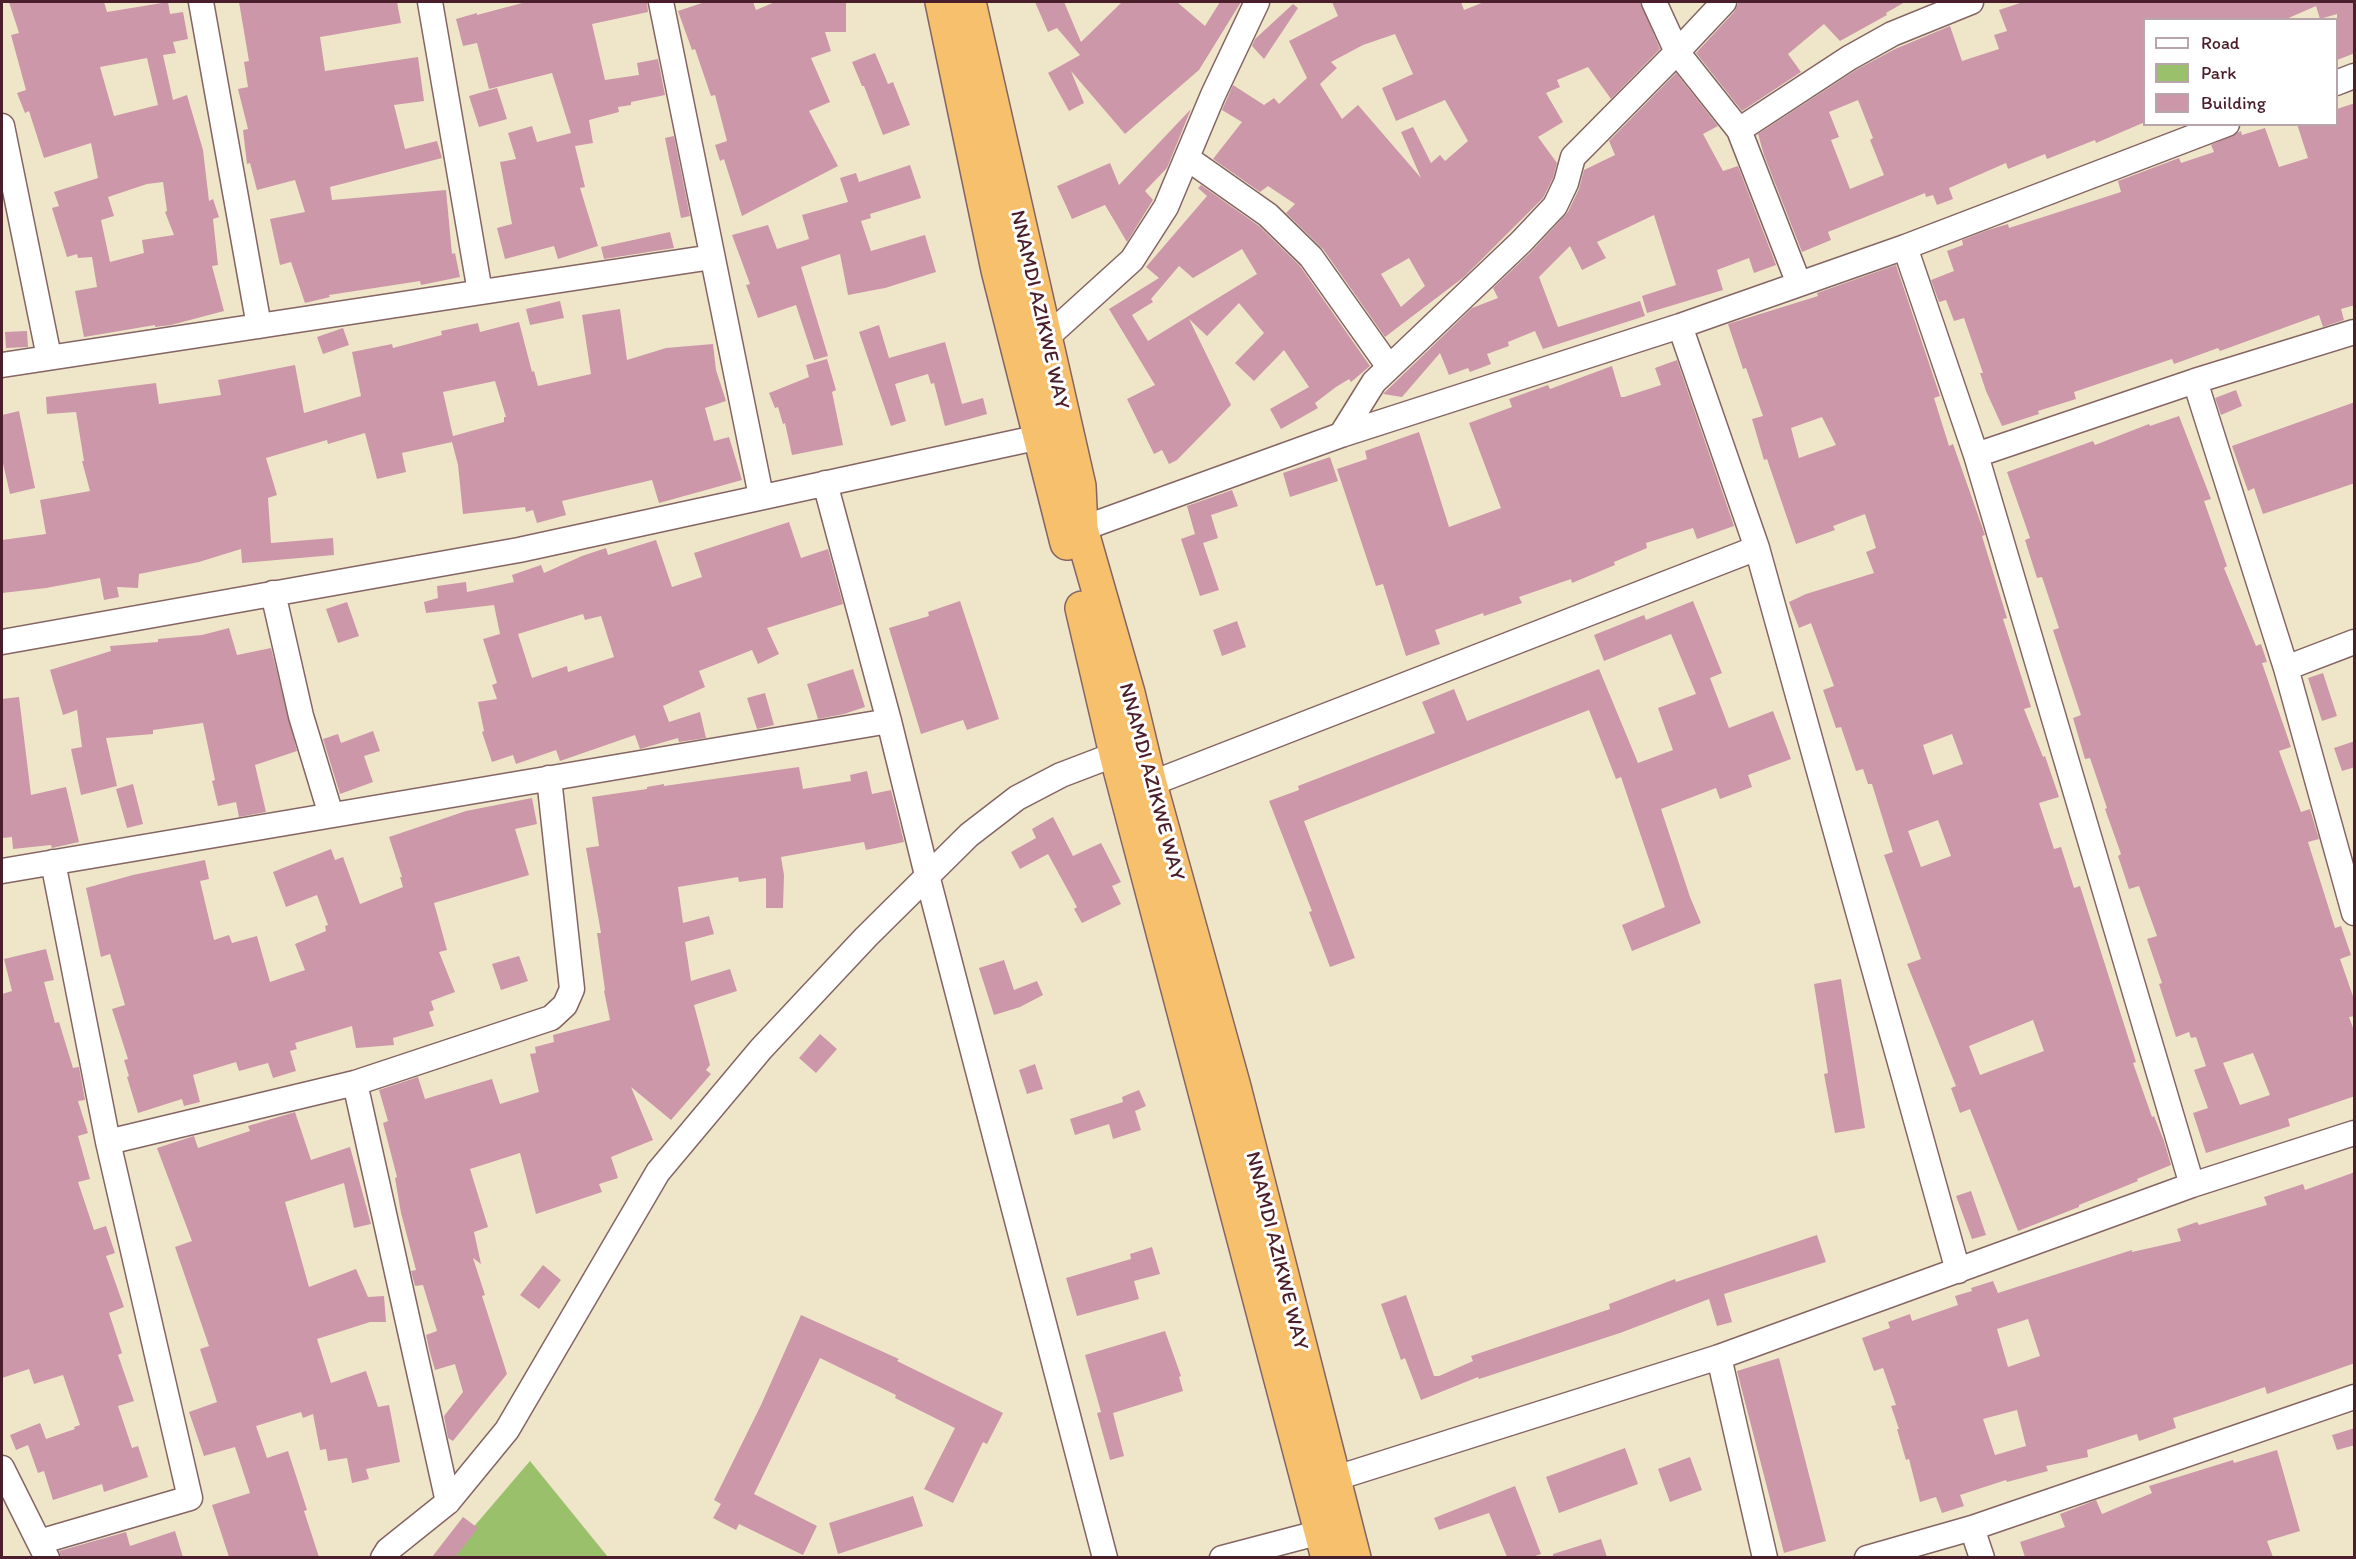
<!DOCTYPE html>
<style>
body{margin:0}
#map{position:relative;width:2356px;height:1559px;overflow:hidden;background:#efe6ca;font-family:Itim,sans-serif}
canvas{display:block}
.frame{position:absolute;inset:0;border:3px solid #4a1f2b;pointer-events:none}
.legend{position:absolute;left:2143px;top:18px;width:195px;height:108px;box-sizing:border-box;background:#fff;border:2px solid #b7a5aa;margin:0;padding:8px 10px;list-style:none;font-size:18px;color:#4a1f2b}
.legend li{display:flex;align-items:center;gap:12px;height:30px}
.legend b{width:30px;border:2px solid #b7a5aa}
</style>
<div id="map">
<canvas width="2356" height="1559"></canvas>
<div class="frame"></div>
<ul class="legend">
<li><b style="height:8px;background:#fff"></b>Road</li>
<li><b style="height:16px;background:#9ac06c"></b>Park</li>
<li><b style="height:16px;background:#cc97a8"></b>Building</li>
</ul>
</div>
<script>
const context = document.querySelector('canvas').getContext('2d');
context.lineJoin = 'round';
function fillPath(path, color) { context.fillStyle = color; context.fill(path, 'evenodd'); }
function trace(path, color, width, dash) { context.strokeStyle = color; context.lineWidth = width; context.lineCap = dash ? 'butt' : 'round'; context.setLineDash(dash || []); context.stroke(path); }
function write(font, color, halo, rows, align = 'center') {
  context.font = font + ' Itim,sans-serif'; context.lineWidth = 6; context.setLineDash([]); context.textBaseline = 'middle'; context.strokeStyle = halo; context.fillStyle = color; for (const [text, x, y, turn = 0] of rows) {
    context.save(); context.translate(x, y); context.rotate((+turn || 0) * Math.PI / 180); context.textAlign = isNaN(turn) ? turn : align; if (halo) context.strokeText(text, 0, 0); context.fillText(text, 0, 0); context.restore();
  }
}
const green = new Path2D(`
 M530,1461L608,1557L447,1558Z`);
const building = new Path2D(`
 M9,2H104L107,12L168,2L170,14L183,12L188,39L173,42L176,53L163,55L173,100L187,95L203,150L209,201L213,199L219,217L213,219L218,265L212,266L224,311L171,325L155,327V325L84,337L75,291L97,287L92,257L78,258L77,254L67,257L52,208L59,206L54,192L98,178L91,143L44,158L29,111L25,113L17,93L26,90L11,35L19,33ZM147,58L158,105L114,116L100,67ZM163,182L167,211L165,212L174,235L142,240L144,253L110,262L101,220L114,216L108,197L147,184Z
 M239,2H397L401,23L320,37L325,71L418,57L424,101L394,105L405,149L437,141L442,158L330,187L332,200L446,190L452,254L455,253L460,277L421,285L420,281L329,295L330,297L305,303L291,262L280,265L270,219L305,212L295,180L257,190L250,163L247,164L243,130L248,129L238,89L248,87L244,62L249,61Z
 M526,2H647L648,12L592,24L605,80L639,75L637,63L658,59L665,95L631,102V105L618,107L619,112L589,120L593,143L575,146L573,138L585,187L580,188L598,246L558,259L554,246L505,259L497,228L512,224L500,162L516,159L508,133L532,126L537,142L571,133L552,73L489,89L477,43L463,46L456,19L477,13V15Z
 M705,2H753L756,10L775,2H846V32H825L831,51L811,58L830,102L809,111L838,166L742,216L724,159L720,161L715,145L727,141L715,95L711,96L695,49L692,50L678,11Z
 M1035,2H1064L1081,42L1122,2H1177L1205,26L1220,2H1241L1199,70L1125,134L1071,71L1084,103L1069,111L1048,73L1080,55L1057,28L1048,32Z
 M1332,2H1461L1464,10L1484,2H1640L1660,49L1611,99L1588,67L1557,80L1560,87L1546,93L1563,122L1538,137L1557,163L1553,178L1543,198L1464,277L1385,337L1323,249L1286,213L1295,204L1268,186L1260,192L1213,159L1242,122L1222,110L1233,85L1264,105L1274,98L1279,104L1307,78L1289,41L1338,16ZM1395,34L1413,74L1382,88L1396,121L1445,100L1468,141L1445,161L1440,155L1431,163L1413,127L1401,132L1421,178L1358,105L1342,119L1320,84L1337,68L1331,62L1363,45ZM1409,258L1425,286L1401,307L1381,274Z
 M1739,2H1905L1886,13L1887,15L1840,41L1824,24L1788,54L1801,72L1742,111L1696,53L1734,12Z
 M2023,2H2355V53L2337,60V14L2320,19L2316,6L2284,20H2145V122L2096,143L2095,140L2047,159L2045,154L2008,169L2006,163L1949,188L1953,199L1937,205L1933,195L1926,197L1925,193L1828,232L1831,240L1802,252L1764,155L1758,134L1856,70L1895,49L1950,26L1962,61L1999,49L1994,35L2007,31L1999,10ZM1858,100L1873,138L1870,140L1884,175L1850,189L1831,140L1839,137L1829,112Z
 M1293,4L1298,8L1264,59L1252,46L1255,39Z
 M875,53L888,84L893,82L910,125L883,135L864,86H862L852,62Z
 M1676,73L1718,126L1703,134L1723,171L1738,166L1776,265L1754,273L1749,258L1717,270L1723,290L1647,313L1642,296L1676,285L1654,215L1597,242L1606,258L1582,270L1570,246L1539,277L1558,327L1640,301L1645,316L1543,349L1535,331L1508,342L1509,346L1487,354L1491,364L1470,372L1468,368L1449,375L1440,353L1402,397L1383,394L1472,308L1498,298L1493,288L1531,252L1568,212L1579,189L1584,170L1615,155L1609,141Z
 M497,88L507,119L479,127L469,96Z
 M2355,103V305L2341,309L2344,320L2323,327L2319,315L2220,351L2218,348L2174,364L2172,359L2074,392L2076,399L2038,411L2039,414L2002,426L1986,391L1980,373H1983L1964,318L1954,321L1946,300L1939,302L1931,280L1954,271L1947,251L1963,245L1962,240L1988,230L2008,224L2009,228L2121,192L2118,181L2179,158L2181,163L2214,152L2211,145L2241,131L2242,135L2265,128L2279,167L2308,158L2297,124H2337V109Z
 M1191,109L1167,168L1145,191L1153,200L1127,242L1105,205L1072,219L1057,186L1110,163L1119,185Z
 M674,136L690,216L681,218L665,138Z
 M910,165L921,198L870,214L871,218L861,221L871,251L925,235L936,272L885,288L848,295L840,254L801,267L828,356L814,360L796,305L758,318L746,285L750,284L732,235L768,225L777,249L809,239L802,215L848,202L840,178L856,173L859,182Z
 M1201,185L1259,226L1300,266L1370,366L1351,382L1349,379L1336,387L1315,403L1318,408L1281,429L1270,409L1309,387L1284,350L1254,381L1235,363L1264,333L1239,303L1207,336L1189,319L1231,405L1177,460L1169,464L1162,450L1154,454L1127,399L1155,385L1109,309L1159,278L1146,267L1207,196L1198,188ZM1242,249L1257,274L1148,341L1132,315L1153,302L1151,299L1179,266L1193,278Z
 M670,232L674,248L604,259L601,247Z
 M1896,265L1940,396L1934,398L1949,446L1953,444L1985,535L1982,536L2007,618L2003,619L2031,707L2024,709L2043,757L2045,756L2059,797L2039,803L2054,849L2061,847L2074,888L2080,886L2136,1062L2133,1063L2152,1117L2154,1116L2164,1141L2171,1165L2137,1179L2138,1181L2079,1205V1207L2018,1231L1970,1109L1960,1113L1951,1088L1956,1086L1907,964L1921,959L1884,855L1893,852L1872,784H1868L1863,769L1856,771L1841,727L1836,728L1823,690L1834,686L1811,623L1799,628L1789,602L1806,594L1874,573L1866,552L1876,548L1865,514L1833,526L1835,530L1796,544L1767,459L1764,460L1752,419L1763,416L1746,368L1743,369L1728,324L1818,296L1817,293ZM1822,417L1836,445L1799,458L1791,428ZM1952,734L1963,764L1933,775L1923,745ZM1938,820L1951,856L1921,867L1908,831ZM2033,1020L2044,1051L1980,1075L1969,1046Z
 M560,301L564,318L530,325L526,309Z
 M620,309L627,360L666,348L713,344L716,370L726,401L705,408L714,441L729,437L742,480L659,503L652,480L562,501L566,515L537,523L533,510L526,512L525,507L463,514L458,465L452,442L402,453L406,472L377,479L365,433L328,444L327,440L266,458L277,495L268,498L271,543L333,538L334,555L242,563L241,549L199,562L139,574L138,588L117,587L119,597L104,600L100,578L46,588L2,593V540L46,534L40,500L90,491L82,461H84L76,412L47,414L46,397L156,383L159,404L221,395L218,380L295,365L304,413L361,396L352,352L392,344L393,348L442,335L441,331L478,323L480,332L519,322L532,372L534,371L538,386L591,374L582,315ZM495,381L506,417H504V422L453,436L443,392Z
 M879,325L889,358L945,342L962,404L983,398L987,414L945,426L934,383L931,384L928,374L895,384L906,421L891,426L859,332Z
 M343,328L349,345L323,354L317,337Z
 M27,331L28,347L6,348L5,332Z
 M827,359L836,390L832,392L843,445L792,455L785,423L783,424L778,407L775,408L769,393L809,377L806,365Z
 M1677,360L1734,526L1697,539L1693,528L1646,543L1647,548L1614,562L1615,565L1572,583L1571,579L1519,597L1522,603L1484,616L1483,613L1435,630L1440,644L1406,656L1383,584L1376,586L1337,469L1367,459L1365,451L1419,432L1449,527L1501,508L1469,423L1512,407L1509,399L1548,385L1550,389L1612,366L1621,397H1624L1661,385L1655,368Z
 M2236,390L2242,406L2221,415L2215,398Z
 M2355,402V483L2263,514L2254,488L2248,491L2232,446Z
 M19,411L35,488L10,494L2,459V415Z
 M2179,416L2211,499L2204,501L2227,566L2224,568L2256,646L2261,644L2267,662L2262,663L2291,747L2279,751L2301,812L2310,809L2319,839L2308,842L2335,928L2341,926L2351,955L2340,959L2355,1002V1016L2349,1017L2355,1033V1096L2288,1119L2290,1126L2206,1153L2193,1113L2208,1108L2194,1070L2206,1066L2196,1037L2191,1038L2189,1032L2176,1037L2159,984L2162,983L2147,939L2157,936L2139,886L2129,889L2118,856L2121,854L2105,809L2107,808L2090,758L2085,759L2073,718L2081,715L2053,630L2059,628L2042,577L2037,578L2025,540L2030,538L2007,472L2093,441L2095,445L2149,424L2150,426ZM2253,1053L2270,1095L2240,1105L2223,1063Z
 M1330,457L1338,481L1290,497L1283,473Z
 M1232,490L1238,506L1211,515L1218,538L1203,543L1219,590L1200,596L1181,539L1195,534L1187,506Z
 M789,522L801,558L828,549L843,604L767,628L779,654L758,664L752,650L699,671L705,687L663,706L669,722L700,712L706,738L679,742L678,738L640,749L635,735L560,761L556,750L516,764L513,755L492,762L482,732L484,731L478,702L497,699L492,685L497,683L483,639L500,634L494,605L426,613L424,602L438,598L437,586L466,582L467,592L514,582L512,575L541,565L544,573L582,556L606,548L608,555L656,540L672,587L702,577L694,553ZM583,614L585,620L601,616L614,657L568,672L567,666L532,678L518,634Z
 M960,601L999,719L967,730L963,720L921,734L889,628L929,616L928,612Z
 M1693,601L1722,673L1710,678L1729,728L1773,711L1791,759L1748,775L1752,787L1720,799L1716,788L1661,809L1690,897L1701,923L1632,951L1622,925L1665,907L1621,777L1616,779L1589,710L1304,821L1355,958L1330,967L1309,912L1312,911L1269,801L1299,790L1298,786L1435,733L1422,702L1454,689L1467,721L1599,669L1638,763L1673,750L1658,708L1696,694L1671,634L1604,661L1594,635L1644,615L1646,620Z
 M347,602L359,636L338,643L326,609Z
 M1237,621L1246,647L1222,656L1213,630Z
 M229,628L237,655L271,648L297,751L255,765L266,812L239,817L236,802L218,806L212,781L215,780L203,723L153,730V734L106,738L117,786L81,795L71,749L82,747L77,710L63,715L50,670L111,651L110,646L158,642V639L202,635Z
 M853,669L865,707L844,714L818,719L807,684Z
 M2323,673L2337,716L2322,721L2308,678Z
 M765,693L774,725L757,729L747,698Z
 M19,697L31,795L66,787L79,842L52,848L51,845L13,849L12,837L2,838V699Z
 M373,731L380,751L364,756L373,782L340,794L323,739L338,734L341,743Z
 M2355,741V767L2342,771L2334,748Z
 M799,767L803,789L851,781L850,775L867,771L872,794L891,790L904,842L866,850L864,842L781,857L784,875L783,908H766V878L739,882L738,877L678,887L683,923L709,916L714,934L685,942L691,981L730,969L737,991L694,1005L710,1065L706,1070L711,1074L671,1120L631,1087L653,1140L611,1157L618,1178L599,1184L602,1192L536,1214L520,1153L470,1169L488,1227L474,1232L481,1264L473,1258L485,1295L482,1296L507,1374L453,1441L448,1438L444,1416L463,1392L455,1364L435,1370L429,1349L426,1335L437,1331L423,1285L415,1286L411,1271L416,1270L401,1213L395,1178L397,1177L383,1123L388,1121L379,1090L418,1077L425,1099L492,1079L500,1104L539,1092L530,1054L536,1053L535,1047L554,1042L553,1035L610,1020L604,991L605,990L597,933H601L586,848L599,846L592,797L647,789V787L664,784V786Z
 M133,784L143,824L127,828L116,789Z
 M532,798L537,824L515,829L529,875L434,903L447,950L439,952L455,992L431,1001L434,1010L429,1012L434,1026L393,1038L394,1045L356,1048L352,1026L295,1043L297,1049L290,1051L296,1071L273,1078L268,1063L239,1071L236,1062L193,1075L200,1102L184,1106L182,1099L138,1113L127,1077L129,1076L124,1060L128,1059L112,1009L125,1005L110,954L101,957L86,888L133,875L205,860L209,879L200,881L214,940L229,935L232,943L257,936L270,982L305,970L295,944L326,931L325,926L328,925L317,895L286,907L273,872L331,849L335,860L343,857L360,904L403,887L400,877H402L389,837L466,811Z
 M1053,817L1073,856L1101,843L1121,882L1112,886L1121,904L1082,923L1074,909L1077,907L1048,854L1020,869L1011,852L1036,838L1032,829Z
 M46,949L54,980L44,982L55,1023L59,1022L73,1068L79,1067L85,1100L78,1101L88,1133L78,1136L90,1179L78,1182L94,1230L106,1226L115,1253L106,1256L124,1307L109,1313L122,1353L118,1355L134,1401L118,1406L132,1448L138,1446L148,1477L104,1492L102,1484L53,1500L44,1471L38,1473L28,1445L16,1450L10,1435L40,1423L46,1439L75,1429L74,1427L80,1425L63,1375L34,1384L29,1369L2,1378V994L12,991L4,959Z
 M519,956L528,981L501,990L492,964Z
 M1004,960L1014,990L1037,981L1043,995L1020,1007L994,1015L979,968Z
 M1841,979L1865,1128L1835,1133L1824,1074L1828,1073L1814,984Z
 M820,1034L837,1049L816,1073L799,1058Z
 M1035,1064L1043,1089L1027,1094L1019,1070Z
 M1139,1090L1146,1106L1135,1111L1141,1130L1113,1139L1109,1124L1075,1135L1070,1119L1123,1102L1122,1097Z
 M295,1112L311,1160L350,1147L371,1224L354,1228L344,1183L285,1202L309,1287L356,1269L368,1297L384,1296L386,1322H370L317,1339L331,1383L366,1371L378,1407L389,1405L400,1462L366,1469L369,1479L352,1483L347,1458L328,1461L326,1449L320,1450L313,1414L303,1418L301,1412L256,1426L267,1458L288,1451L307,1510L304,1511L319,1557H229L212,1505L250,1493L235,1447L204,1456L189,1412L217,1402L200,1349L209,1346L175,1247L192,1241L157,1148L194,1136L198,1148L250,1131L248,1126Z
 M2355,1172V1363L2267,1394L2265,1387L2219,1403L2173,1418L2176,1428L2139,1441L2137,1434L2087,1450L2088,1457L2046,1466L2048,1471L2007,1482L2006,1480L1960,1495L1964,1506L1942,1513L1936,1497L1920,1502L1909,1459L1906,1460L1897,1429H1899L1891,1406L1896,1405L1883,1368L1874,1371L1862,1338L1890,1328L1888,1322L1910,1314L1912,1321L1958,1305L1955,1296L1972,1291L1971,1288L1993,1281L1998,1293L2132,1250V1252L2181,1241L2177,1229L2197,1222L2199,1225L2267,1205L2264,1197L2303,1184L2305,1190ZM2028,1319L2040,1356L2008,1367L1997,1329ZM2017,1410L2026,1446L1995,1455L1983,1419Z
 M1971,1191L1986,1235L1972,1239L1956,1196Z
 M1817,1235L1826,1262L1724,1294L1732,1322L1717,1326L1709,1299L1620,1333L1479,1379L1478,1377L1421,1400L1405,1358L1401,1360L1381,1304L1406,1295L1434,1376H1439L1473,1361L1471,1356L1610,1309L1609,1304L1675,1279L1676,1282Z
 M1152,1247L1160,1274L1134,1281L1139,1299L1077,1316L1066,1278L1131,1259L1130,1254Z
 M543,1265L561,1280L539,1309L520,1295Z
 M801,1315L899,1359L897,1361L1003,1413L987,1444L983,1442L953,1503L924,1489L955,1428L895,1398L896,1395L820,1358L754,1494L817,1526L803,1555L739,1524L736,1530L713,1518L721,1504L714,1500L761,1405Z
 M1165,1331L1181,1376L1179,1377L1183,1391L1113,1413L1124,1456L1110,1460L1097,1413L1101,1412L1085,1355Z
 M1779,1358L1826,1541L1784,1553L1737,1371Z
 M2355,1428V1445L2337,1450L2332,1435Z
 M1625,1448L1638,1484L1559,1513L1546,1477Z
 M2277,1450L2300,1531L2267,1541L2273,1557H2025L2020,1542L2065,1527L2060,1514L2096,1500L2102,1514L2152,1493L2149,1486L2233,1460L2234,1463Z
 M1690,1457L1702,1490L1670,1502L1658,1469Z
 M1515,1486L1541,1554L1532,1557H1507L1489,1513L1439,1530L1434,1518Z
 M913,1496L923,1526L838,1554L829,1523Z
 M463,1517L478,1528L455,1557H432Z
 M175,1531L183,1557H61L59,1551L126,1532L130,1546Z
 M1601,1539L1607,1557H1553V1554Z`);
const street = new Path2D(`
 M201,2L259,326
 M430,2L480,292
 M661,2L761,496
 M1654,2L1677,52L1739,130L1799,284
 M2336,83L2354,76
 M2,126L49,357
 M1739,130L1849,58L1892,34L1971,2
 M1187,158L1268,215L1311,257L1389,367
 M1905,247L1976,455L2192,1185
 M1680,326L1757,548L1958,1271
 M1046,338L1132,260L1166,207L1213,95L1257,2
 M2,365L712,257
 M2195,381L2286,668L2354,913
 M1341,435L1374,382L1521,242L1555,206L1566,183L1573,157L1677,52L1724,2
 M1976,455L2195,381L2354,332
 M825,483L889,721L927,875L1105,1558
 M1081,529L1341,435L1680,326L1905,247L2227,124
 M273,593L301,716L331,815
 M2,642L519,550L1040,437
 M2286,668L2354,642
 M1150,784L1757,548
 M2,871L889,721
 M355,1083L448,1502
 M108,1142L355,1083L551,1018L565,1005L572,989L549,778
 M1719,1357L1765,1558
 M2,1468L47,1558
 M1333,1479L1719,1357L2192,1185L2354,1133
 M1972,1528L1982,1558
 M39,1542L190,1498L108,1142L53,862
 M383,1558L388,1550L448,1502L507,1430L658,1172L761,1049L866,937L969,835L1017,798L1061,775L1116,754
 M1222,1558L1321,1532
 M1867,1558L1972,1528L2354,1397`);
const highway = new Path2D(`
 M942,2L998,270L1067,543
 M969,2L1079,486L1081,529L1128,693L1150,784L1234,1087L1354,1558
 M1082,608L1116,754L1328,1558`);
const streetNames = [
 ["NNAMDI AZIKWE WAY",1039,310,77],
 ["NNAMDI AZIKWE WAY",1151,782,75],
 ["NNAMDI AZIKWE WAY",1276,1251,76]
];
fillPath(green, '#9ac06c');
fillPath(building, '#cc97a8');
trace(street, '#846563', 27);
trace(highway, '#846563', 36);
trace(street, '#fff', 24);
trace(highway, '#f7c06c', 33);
write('21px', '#4a1f2b', '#fff', streetNames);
</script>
